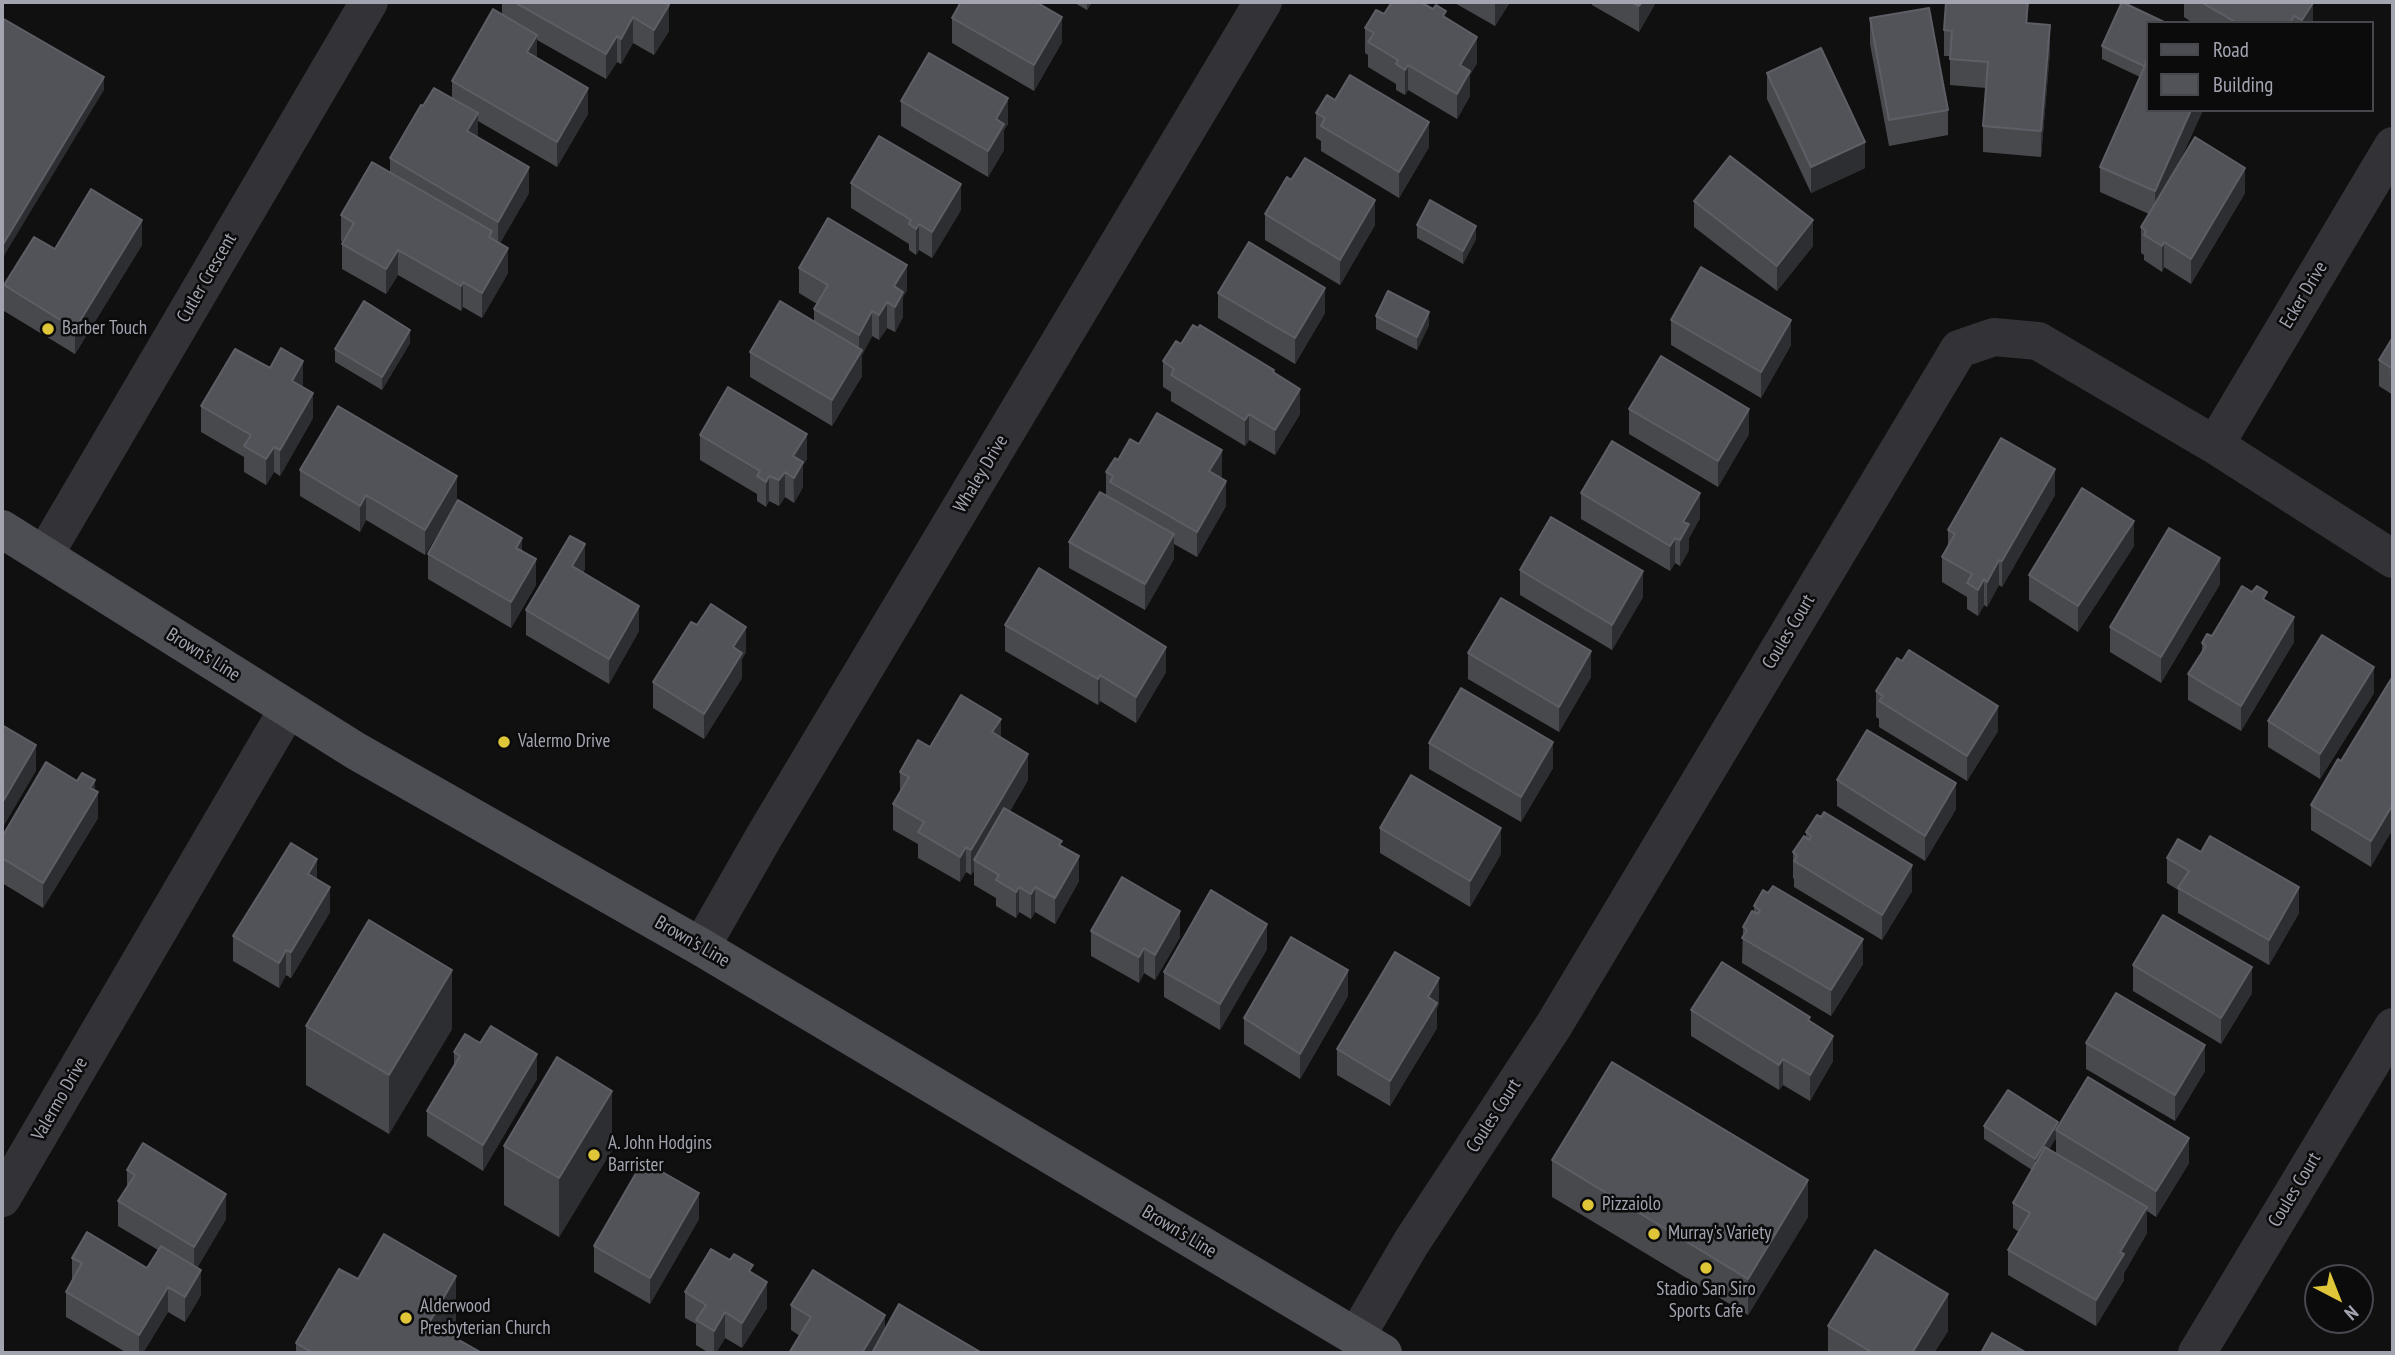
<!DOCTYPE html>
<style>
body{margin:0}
#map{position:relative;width:2395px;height:1355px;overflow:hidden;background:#101011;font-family:"PT Sans Narrow",sans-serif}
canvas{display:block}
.frame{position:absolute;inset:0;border:4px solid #a2a4b0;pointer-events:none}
.legend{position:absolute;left:2146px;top:21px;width:228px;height:91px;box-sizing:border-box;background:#0b0b0c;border:2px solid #47484e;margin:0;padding:9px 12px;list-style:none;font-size:21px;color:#a2a4b0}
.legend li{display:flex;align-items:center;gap:14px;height:35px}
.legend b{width:35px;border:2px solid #47484e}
.north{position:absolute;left:2304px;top:1264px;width:70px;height:70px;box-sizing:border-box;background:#0b0b0c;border:2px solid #47484e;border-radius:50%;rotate:138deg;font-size:19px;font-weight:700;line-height:28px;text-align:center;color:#a2a4b0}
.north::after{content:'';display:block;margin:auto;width:24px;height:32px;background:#dfc639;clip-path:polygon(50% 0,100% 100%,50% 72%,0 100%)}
</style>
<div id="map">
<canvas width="2395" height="1355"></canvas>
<div class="frame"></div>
<ul class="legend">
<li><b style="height:9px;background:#4d4e54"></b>Road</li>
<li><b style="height:19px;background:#515358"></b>Building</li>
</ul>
<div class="north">N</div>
</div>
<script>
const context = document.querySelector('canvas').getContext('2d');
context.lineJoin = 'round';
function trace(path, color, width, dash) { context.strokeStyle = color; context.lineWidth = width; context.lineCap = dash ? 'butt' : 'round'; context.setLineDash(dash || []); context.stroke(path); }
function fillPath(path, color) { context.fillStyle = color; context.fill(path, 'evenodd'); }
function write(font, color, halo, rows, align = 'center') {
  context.font = font + ' "PT Sans Narrow",sans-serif'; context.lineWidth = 5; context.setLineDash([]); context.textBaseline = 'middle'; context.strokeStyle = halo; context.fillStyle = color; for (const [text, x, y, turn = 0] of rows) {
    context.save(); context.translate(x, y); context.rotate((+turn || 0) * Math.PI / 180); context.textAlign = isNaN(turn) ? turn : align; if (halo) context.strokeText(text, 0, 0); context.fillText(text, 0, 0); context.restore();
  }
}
const minor = new Path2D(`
 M2215,445L2393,146
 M45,554L369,2
 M701,947L765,835L1263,2
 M2,1198L288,709
 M1356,1337L1411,1243L1554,1025L1959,349L1994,337L2038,341L2215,445L2393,559
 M2197,1353L2393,1027`);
const major = new Path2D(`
 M2,529L356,751L701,947L1383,1353`);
const wall = new Path2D(`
 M502,2H663L669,31L654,55L633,43L621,64L617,62L606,79L537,40V59L588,114L557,167L478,121V137L529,193L500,243L508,273L482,318L463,307L461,311L398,275L386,294L342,269V244L343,242L341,241V215L390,172V158L423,106L452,98V81L502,14Z
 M1073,2H1092L1087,10Z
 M1453,2H1510L1495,26Z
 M1592,2H1656L1639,32L1592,5Z
 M2184,2H2311L2313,23H2193L2184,17Z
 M1384,14L1446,18L1477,63L1470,75V96L1457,119L1408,90L1405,95L1396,90V84L1368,67V55L1365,53V28Z
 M952,18L1062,42L1034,91L952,43Z
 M1870,18L1948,110V135L1889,146L1870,44Z
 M2028,23L2050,51L2041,157L1983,152V126L1986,88L1950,85V56H1944V30Z
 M2148,23V110H2203L2177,167L2245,193L2191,284L2164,267L2162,272L2144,260V255L2141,253V227L2149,214L2100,192V167L2140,77L2102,59V46Z
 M1767,73L1865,168L1811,193L1767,99Z
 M901,101L1008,124L1004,130V150L988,177L901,126Z
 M1316,113L1429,147L1399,198L1321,151V141L1316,138Z
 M851,183L961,210L932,258L919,250L916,255L909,250V244L851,208Z
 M1694,201L1813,246L1777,291L1694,227Z
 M1265,214L1375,225L1340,285L1265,240Z
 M1417,225L1476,239L1463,264L1417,238Z
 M142,245L75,354L4,311V285L55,249Z
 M799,268L907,290L903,297V317L895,332L887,328L879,340L872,336L862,355V376L832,426L750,377V352L814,322V309L817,304L799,293Z
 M1218,293L1325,313L1295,364L1218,318Z
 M1376,316L1429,325L1417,350L1376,329Z
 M1671,320L1791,345L1761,398L1671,345Z
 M2393,337V395L2379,386V360Z
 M410,343L382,390L335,362V349Z
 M1181,344L1274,373L1300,414L1275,455L1249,440L1245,446L1171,401V392L1163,387V361Z
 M303,387L313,418L280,476L274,472L266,485L244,472V457L201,432V406Z
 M1629,409L1749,434L1718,487L1629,434Z
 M700,435L807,459L803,465V487L794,503L785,497L779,506L769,501L766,507L757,501V494L700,460Z
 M1139,444L1222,475L1221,478L1226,506L1197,557L1174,544V559L1145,610L1069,568V542L1106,495V472L1118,460Z
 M300,470L457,501L425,555L366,520L360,532L300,496Z
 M1581,493L1700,518L1689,538V550L1680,566L1675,563L1670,571L1581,519Z
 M2055,495L2002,587L1999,585L1987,607L1984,605L1978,616L1967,609V597L1942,582V557L1948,546V530Z
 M2134,546L2078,632L2029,600V575Z
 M522,551L536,585L511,628L428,579V554Z
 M585,569L583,573L639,631L609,684L526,635V610Z
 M1520,570L1643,597L1612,650L1520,595Z
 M2220,584L2161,683L2110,652V627Z
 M2267,601L2294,642L2241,731L2188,700V674L2202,653V643Z
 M1005,625L1166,672L1136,723L1100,701L1098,705L1005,651Z
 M746,652L742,659V678L704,739L653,708V682Z
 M1468,653L1591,677L1559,732L1468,679Z
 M2393,676L2371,867L2311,830V805L2341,761Z
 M1876,691L1998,731L1967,781L1879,727V719L1876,717Z
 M2374,693L2320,779L2268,747V721Z
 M1001,738L1028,780L1010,811L1062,847L1079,881L1055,924L1035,912L1031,919L1019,912L1016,918L996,906V898L974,885V871L971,875L966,872L960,882L918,858V844L893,830V804L900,792V772L930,747Z
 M1429,743L1553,768L1521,822L1429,769Z
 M1837,780L1956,809L1925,861L1837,806Z
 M95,791L98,818L43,908L2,883V837Z
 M1380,828L1501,854L1470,907L1380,853Z
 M1806,832L1912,891L1882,940L1794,887V879L1793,878V852L1806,838Z
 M2167,858L2299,913L2269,965L2178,913V890L2167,883Z
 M317,880L330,912L291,978L286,975L279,988L233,961V936Z
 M1754,906L1863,964L1831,1016L1742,963L1743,927L1754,912Z
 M1091,931L1180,937L1155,980L1144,973L1139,983L1091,956Z
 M1267,949L1220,1030L1164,997V972Z
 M2133,965L2252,993L2221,1044L2133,991Z
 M1348,996L1300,1079L1244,1044V1018Z
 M1439,1004L1437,1008V1028L1390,1106L1337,1075V1049Z
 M1691,1010L1810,1022L1833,1061L1810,1101L1783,1085L1779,1090L1691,1036Z
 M306,1026L452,1029L389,1134L306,1085Z
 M2086,1043L2205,1071L2175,1121L2086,1069Z
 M454,1052L537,1079L483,1171L427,1136V1111L454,1066Z
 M1984,1126L2058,1127L2189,1163L2156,1217L2147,1211V1233L2124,1273V1280L2096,1326L2008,1275V1250L2019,1232L2013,1228V1203L2032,1170L1984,1139ZM2056,1138V1153L2049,1149Z
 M504,1146L612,1150L559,1237L504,1205Z
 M1552,1160L1808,1217L1748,1315L1552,1197Z
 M127,1170L226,1219L197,1268L201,1295L185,1322L168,1312L143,1353H127L66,1317V1292L72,1280V1258L147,1268L158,1250L118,1226V1201L127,1188Z
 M699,1219L650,1304L594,1272V1246Z
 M753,1274L767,1308L742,1348L725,1338L716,1353H709L696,1345V1324L685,1318V1292Z
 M358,1279L456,1322L449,1334L482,1353H296V1343Z
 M791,1305L885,1329L800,1336L791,1330Z
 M1828,1326L1948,1331L1934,1353H1828Z`);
const shadedWall = new Path2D(`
 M1087,2H1092L1087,10Z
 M1495,2H1510L1495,26Z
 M1642,2H1656L1639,32V6Z
 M2028,2V23H2026Z
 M2313,3V23H2302V20Z
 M669,5V31L654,55V30Z
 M633,17V43L621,64V39Z
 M1062,17V42L1034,91V65Z
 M2050,25V51L2041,157V131Z
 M537,35V60L527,52Z
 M617,36V62L606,79V54Z
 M1477,37V63L1470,75V96L1457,119V94L1460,65Z
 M1408,65V90L1405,95V70Z
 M104,77V90L2,259V246Z
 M588,88V114L557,167V142Z
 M1008,98V124L1004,130V150L988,177V151L996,119Z
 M2191,110H2203L2155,217V191Z
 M478,113V139L467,131Z
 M1429,122V147L1399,198V172Z
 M1865,142V168L1811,193V167Z
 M529,167V193L498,247V222Z
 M2245,168V193L2191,284V259Z
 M961,184V210L932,258V232Z
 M1375,200V225L1340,285V260Z
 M142,220V245L75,354V329Z
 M1813,220V246L1777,291V266Z
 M919,224V250L916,255V229Z
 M1476,226V239L1463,264V251Z
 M2164,242V267L2162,272V246Z
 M508,248V273L482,318V293Z
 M398,250V275L386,294V269Z
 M907,265V290L903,297V317L895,332L894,286Z
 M463,282V307L461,311V286Z
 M1325,288V313L1295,364V338Z
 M887,302V328L879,340V315Z
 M872,311V336L862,355V376L832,426V400L859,355V335Z
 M1429,312V325L1417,350V337Z
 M1791,320V345L1761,398V372Z
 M410,330V343L382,390V377Z
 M303,361V387L292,407V381Z
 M1300,389V414L1275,455V430Z
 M313,393V418L280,476V450Z
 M1749,409V434L1718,487V461Z
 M1249,414V440L1245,446V420Z
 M807,434V459L803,465V487L794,503L793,456Z
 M274,447V472L266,485V459Z
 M1222,450V475L1209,497V471Z
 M2055,469V495L2002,587V561Z
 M785,472V497L779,506V480Z
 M457,476V501L425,555V530Z
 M769,476V501L766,507V482Z
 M1226,481V506L1197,557V532Z
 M1700,493V518L1689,538V550L1680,566V540L1683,522Z
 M366,495V520L360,532V506Z
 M2134,521V546L2078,632V606Z
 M1174,534V559L1145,610V584Z
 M522,538V563L516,548Z
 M1675,538V563L1670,571V546Z
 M585,544V569L572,592V566Z
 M2220,558V584L2161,683V657Z
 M536,559V585L511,628V602Z
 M1999,560V585L1987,607V582Z
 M1643,571V597L1612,650V625Z
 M1984,579V605L1978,616V590Z
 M639,606V631L609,684V659Z
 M2294,617V642L2241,731V706Z
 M746,627V652L742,659V678L704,739V714L733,647Z
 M1166,647V672L1136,723V697Z
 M1591,651V677L1559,732V707Z
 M2374,667V693L2320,779V754Z
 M1100,675V701L1098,705V679Z
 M1998,706V731L1967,781V756Z
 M1001,719V744L992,732Z
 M1553,742V768L1521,822V797Z
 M36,745V771L2,829V803Z
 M1028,754V780L979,863L974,860V871L971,875V850Z
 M95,780V797L98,792V818L43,908V883Z
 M1956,783V809L1925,861V836Z
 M2393,804V829L2371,867V841Z
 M1501,828V854L1470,907V881Z
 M966,847V872L960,882V857Z
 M1079,856V881L1055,924V898Z
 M317,859V885L308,874Z
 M1912,865V891L1882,940V915Z
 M330,887V912L291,978V952Z
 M1019,887V912L1016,918V892Z
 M1035,887V912L1031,919V894Z
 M2299,887V913L2269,965V940Z
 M1180,911V937L1155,980V955Z
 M1267,924V949L1220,1030V1004Z
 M1863,939V964L1831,1016V990Z
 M1144,948V973L1139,983V957Z
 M286,950V975L279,988V963Z
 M2252,967V993L2221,1044V1018Z
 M452,970V1029L389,1134V1075Z
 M1348,970V996L1300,1079V1054Z
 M1439,978V1004L1437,1008V1028L1390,1106V1081L1428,997Z
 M1833,1036V1061L1810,1101V1075Z
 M2205,1045V1071L2175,1121V1095Z
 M537,1054V1079L483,1171V1145Z
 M1783,1059V1085L1779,1090V1065Z
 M612,1091V1150L559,1237V1178Z
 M2058,1122V1132L2056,1130V1138L2035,1172V1159Z
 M2189,1138V1163L2156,1217V1191Z
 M1808,1180V1217L1748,1315V1279Z
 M699,1193V1219L650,1304V1278Z
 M226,1194V1219L194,1273V1247Z
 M2147,1207V1233L2124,1273V1280L2096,1326V1300L2120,1252Z
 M201,1270V1295L185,1322V1297Z
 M456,1276V1322L438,1353L429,1323Z
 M767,1282V1308L742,1348V1323Z
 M168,1287V1312L143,1353H139V1335Z
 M1948,1294V1331L1934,1353H1912Z
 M725,1312V1338L716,1353H714V1331Z
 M885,1315V1341L878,1353H862Z`);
const building = new Path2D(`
 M514,2H663L669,5L654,30L633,17L621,39L617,36L606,54Z
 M961,2H1036L1062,17L1034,65L952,18Z
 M1392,2H1420L1433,9L1436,5L1446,11L1443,16L1477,37L1460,65L1470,71L1457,94L1408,65L1405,70L1396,64L1398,60L1368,42L1374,33L1365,28L1376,10L1384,14Z
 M1631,2H1642L1639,6Z
 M1946,2H2028L2026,23L2050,25L2041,131L1983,126L1988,62L1950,59L1952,31L1944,30Z
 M2122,2L2164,22V23H2148V56L2144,66L2102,46Z
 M2201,2H2311L2313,3L2302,20L2294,16L2290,23H2237Z
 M1929,8L1948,110L1889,120L1870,18Z
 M493,9L537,35L527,52L588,88L557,142L452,81Z
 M2,18L104,77L2,246Z
 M1821,48L1865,142L1811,167L1767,73Z
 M929,53L1008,98L996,119L1004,124L988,151L901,101Z
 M2148,59V110H2191L2155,191L2100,167Z
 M1350,75L1429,122L1399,172L1321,126L1325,118L1316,113L1327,95L1335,100Z
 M434,88L478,113L467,131L529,167L498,222L390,158L421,105L423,106Z
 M879,136L961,184L932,232L919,224L916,229L909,224L911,220L851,183Z
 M2195,137L2245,168L2191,259L2164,242L2162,246L2144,235L2146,231L2141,227Z
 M1730,156L1813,220L1777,266L1694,201Z
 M1305,158L1375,200L1340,260L1265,214L1287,177L1291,180Z
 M372,162L492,231L489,237L508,248L482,293L463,282L461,286L398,250L386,269L342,244L354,223L341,215Z
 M91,189L142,220L75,329L4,285L34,237L55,249Z
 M1430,200L1476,226L1463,251L1417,225Z
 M828,218L907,265L894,286L903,292L895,307L887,302L879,315L872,311L859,335L814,309L828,285L799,268Z
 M1249,242L1325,288L1295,338L1218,293Z
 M1701,267L1791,320L1761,372L1671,320Z
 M1388,291L1429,312L1417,337L1376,316Z
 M364,301L410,330L382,377L335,349Z
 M780,301L862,350L832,400L750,352Z
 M1193,325L1198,328L1200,325L1274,370L1273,372L1300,389L1275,430L1249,414L1245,420L1171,375L1174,369L1163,361L1176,341L1181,344Z
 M2393,337V369L2379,360Z
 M281,348L303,361L292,381L313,393L280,450L274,447L266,459L244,446L251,435L201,406L235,349L270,368Z
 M1661,356L1749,409L1718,461L1629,409Z
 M728,387L807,434L793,456L803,462L794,478L785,472L779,480L769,476L766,482L757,476L760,471L700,435Z
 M338,406L457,476L425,530L366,495L360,506L300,470Z
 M1157,413L1222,450L1209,471L1226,481L1197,532L1110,482L1113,476L1106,472L1115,458L1118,460L1130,439L1139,444Z
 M2001,438L2055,469L2002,561L1999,560L1987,582L1984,579L1978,590L1967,583L1972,574L1942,557L1955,534L1948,530Z
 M1612,441L1700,493L1683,522L1689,524L1680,540L1675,538L1670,546L1581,493Z
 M2082,488L2134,521L2078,606L2029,575Z
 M1100,492L1174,534L1145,584L1069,542Z
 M458,500L522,538L516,548L536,559L511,602L428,554Z
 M1551,517L1643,571L1612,625L1520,570Z
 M2169,528L2220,558L2161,657L2110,627Z
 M570,536L585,544L572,566L639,606L609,659L526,610Z
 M1039,568L1166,647L1136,697L1100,675L1098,679L1005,625Z
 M2242,586L2252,592L2257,586L2267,592L2263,599L2294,617L2241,706L2188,674L2206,646L2202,643L2207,634L2212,636Z
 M1501,598L1591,651L1559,707L1468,653Z
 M711,604L746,627L733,647L742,653L704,714L653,682L691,622L697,625Z
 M2322,635L2374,667L2320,754L2268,721Z
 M1909,650L1998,706L1967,756L1879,701L1883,696L1876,691L1897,658L1902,661Z
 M2393,676V804L2371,841L2311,805L2338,759L2341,761Z
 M1461,688L1553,742L1521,797L1429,743Z
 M961,695L1001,719L992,732L1028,754L971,850L966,847L960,857L918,832L924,822L893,804L909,777L900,772L918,740L930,747Z
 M2,725L36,745L2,803Z
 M1867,730L1956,783L1925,836L1837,780Z
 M46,762L77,781L82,773L95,780L90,788L98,792L43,883L2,858V837Z
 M1411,775L1501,828L1470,881L1380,828Z
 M1004,808L1062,841L1059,845L1079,856L1055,898L1035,887L1031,894L1019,887L1016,892L996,880L999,875L974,860Z
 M1824,812L1912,865L1882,915L1794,861L1797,856L1793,852L1804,836L1809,840L1811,836L1806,832L1817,815L1821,817Z
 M2210,836L2299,887L2269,940L2178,888L2189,871L2167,858L2178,839L2201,852Z
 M291,843L317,859L308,874L330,887L291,952L286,950L279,963L233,936Z
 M1122,877L1180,911L1155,955L1144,948L1139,957L1091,931Z
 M1773,886L1863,939L1831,990L1742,938L1747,930L1743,927L1752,911L1758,914L1760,910L1754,906L1763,890L1768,893Z
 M1211,890L1267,924L1220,1004L1164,972Z
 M2163,915L2252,967L2221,1018L2133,965Z
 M369,920L452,970L389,1075L306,1026Z
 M1291,937L1348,970L1300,1054L1244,1018Z
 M1395,952L1439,978L1428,997L1437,1003L1390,1081L1337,1049Z
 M1722,962L1810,1017L1808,1020L1833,1036L1810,1075L1783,1059L1779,1065L1691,1010Z
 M2116,993L2205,1045L2175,1095L2086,1043Z
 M491,1026L537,1054L483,1145L427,1111L460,1056L454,1052L465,1034L480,1043Z
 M557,1057L612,1091L559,1178L504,1146Z
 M1612,1062L1808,1180L1748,1279L1552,1160Z
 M2088,1077L2189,1138L2156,1191L2056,1130Z
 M2008,1090L2058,1122L2035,1159L1984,1126Z
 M143,1143L226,1194L194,1247L118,1201L135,1175L127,1170Z
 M2045,1147L2147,1207L2120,1252L2124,1254L2096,1300L2008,1250L2030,1213L2013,1203Z
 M643,1161L699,1193L650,1278L594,1246Z
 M87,1232L147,1268L161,1246L201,1270L185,1297L168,1287L139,1335L66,1292L82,1263L72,1258Z
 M384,1234L456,1276L429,1323L482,1353H313L296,1343L339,1269L358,1279Z
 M711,1249L730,1260L734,1254L753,1265L749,1271L767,1282L742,1323L725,1312L714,1331L696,1320L706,1305L685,1292Z
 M1875,1250L1948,1294L1912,1353H1873L1828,1326Z
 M813,1270L885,1315L862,1353H789L811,1317L791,1305Z
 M899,1304L982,1353H872Z
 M1992,1333L2027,1353H1981Z`);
const markers = [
 [48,329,7,"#dfc639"],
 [504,742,7,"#dfc639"],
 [594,1155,7,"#dfc639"],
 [1588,1205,7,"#dfc639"],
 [1654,1234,7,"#dfc639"],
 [1706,1268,7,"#dfc639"],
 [406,1318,7,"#dfc639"]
];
const streetNames = [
 ["Cutler Crescent",207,278,-60],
 ["Ecker Drive",2304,295,-59],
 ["Whaley Drive",981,474,-59],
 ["Coules Court",1789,632,-59],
 ["Brown's Line",203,655,32],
 ["Brown's Line",692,942,30],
 ["Valermo Drive",60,1099,-60],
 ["Coules Court",1494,1116,-57],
 ["Coules Court",2295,1190,-59],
 ["Brown's Line",1179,1232,31]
];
const poiNames = [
 ["Barber Touch",62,329],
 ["Valermo Drive",518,742],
 ["A. John Hodgins",608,1144],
 ["Barrister",608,1166],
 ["Pizzaiolo",1602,1205],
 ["Murray's Variety",1668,1234],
 ["Stadio San Siro",1706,1290,"center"],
 ["Sports Cafe",1706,1312,"center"],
 ["Alderwood",420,1307],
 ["Presbyterian Church",420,1329]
];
trace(minor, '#333337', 38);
trace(major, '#4d4e54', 38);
fillPath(wall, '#48494d');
fillPath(shadedWall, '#2d2e31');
fillPath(building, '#515358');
trace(building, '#5e5f66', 2);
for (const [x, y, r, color] of markers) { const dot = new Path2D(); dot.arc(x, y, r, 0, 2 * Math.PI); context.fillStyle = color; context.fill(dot); trace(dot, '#0b0b0c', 2.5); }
write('19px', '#a2a4b0', '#0b0b0c', streetNames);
write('19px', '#a2a4b0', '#0b0b0c', poiNames, 'left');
</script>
